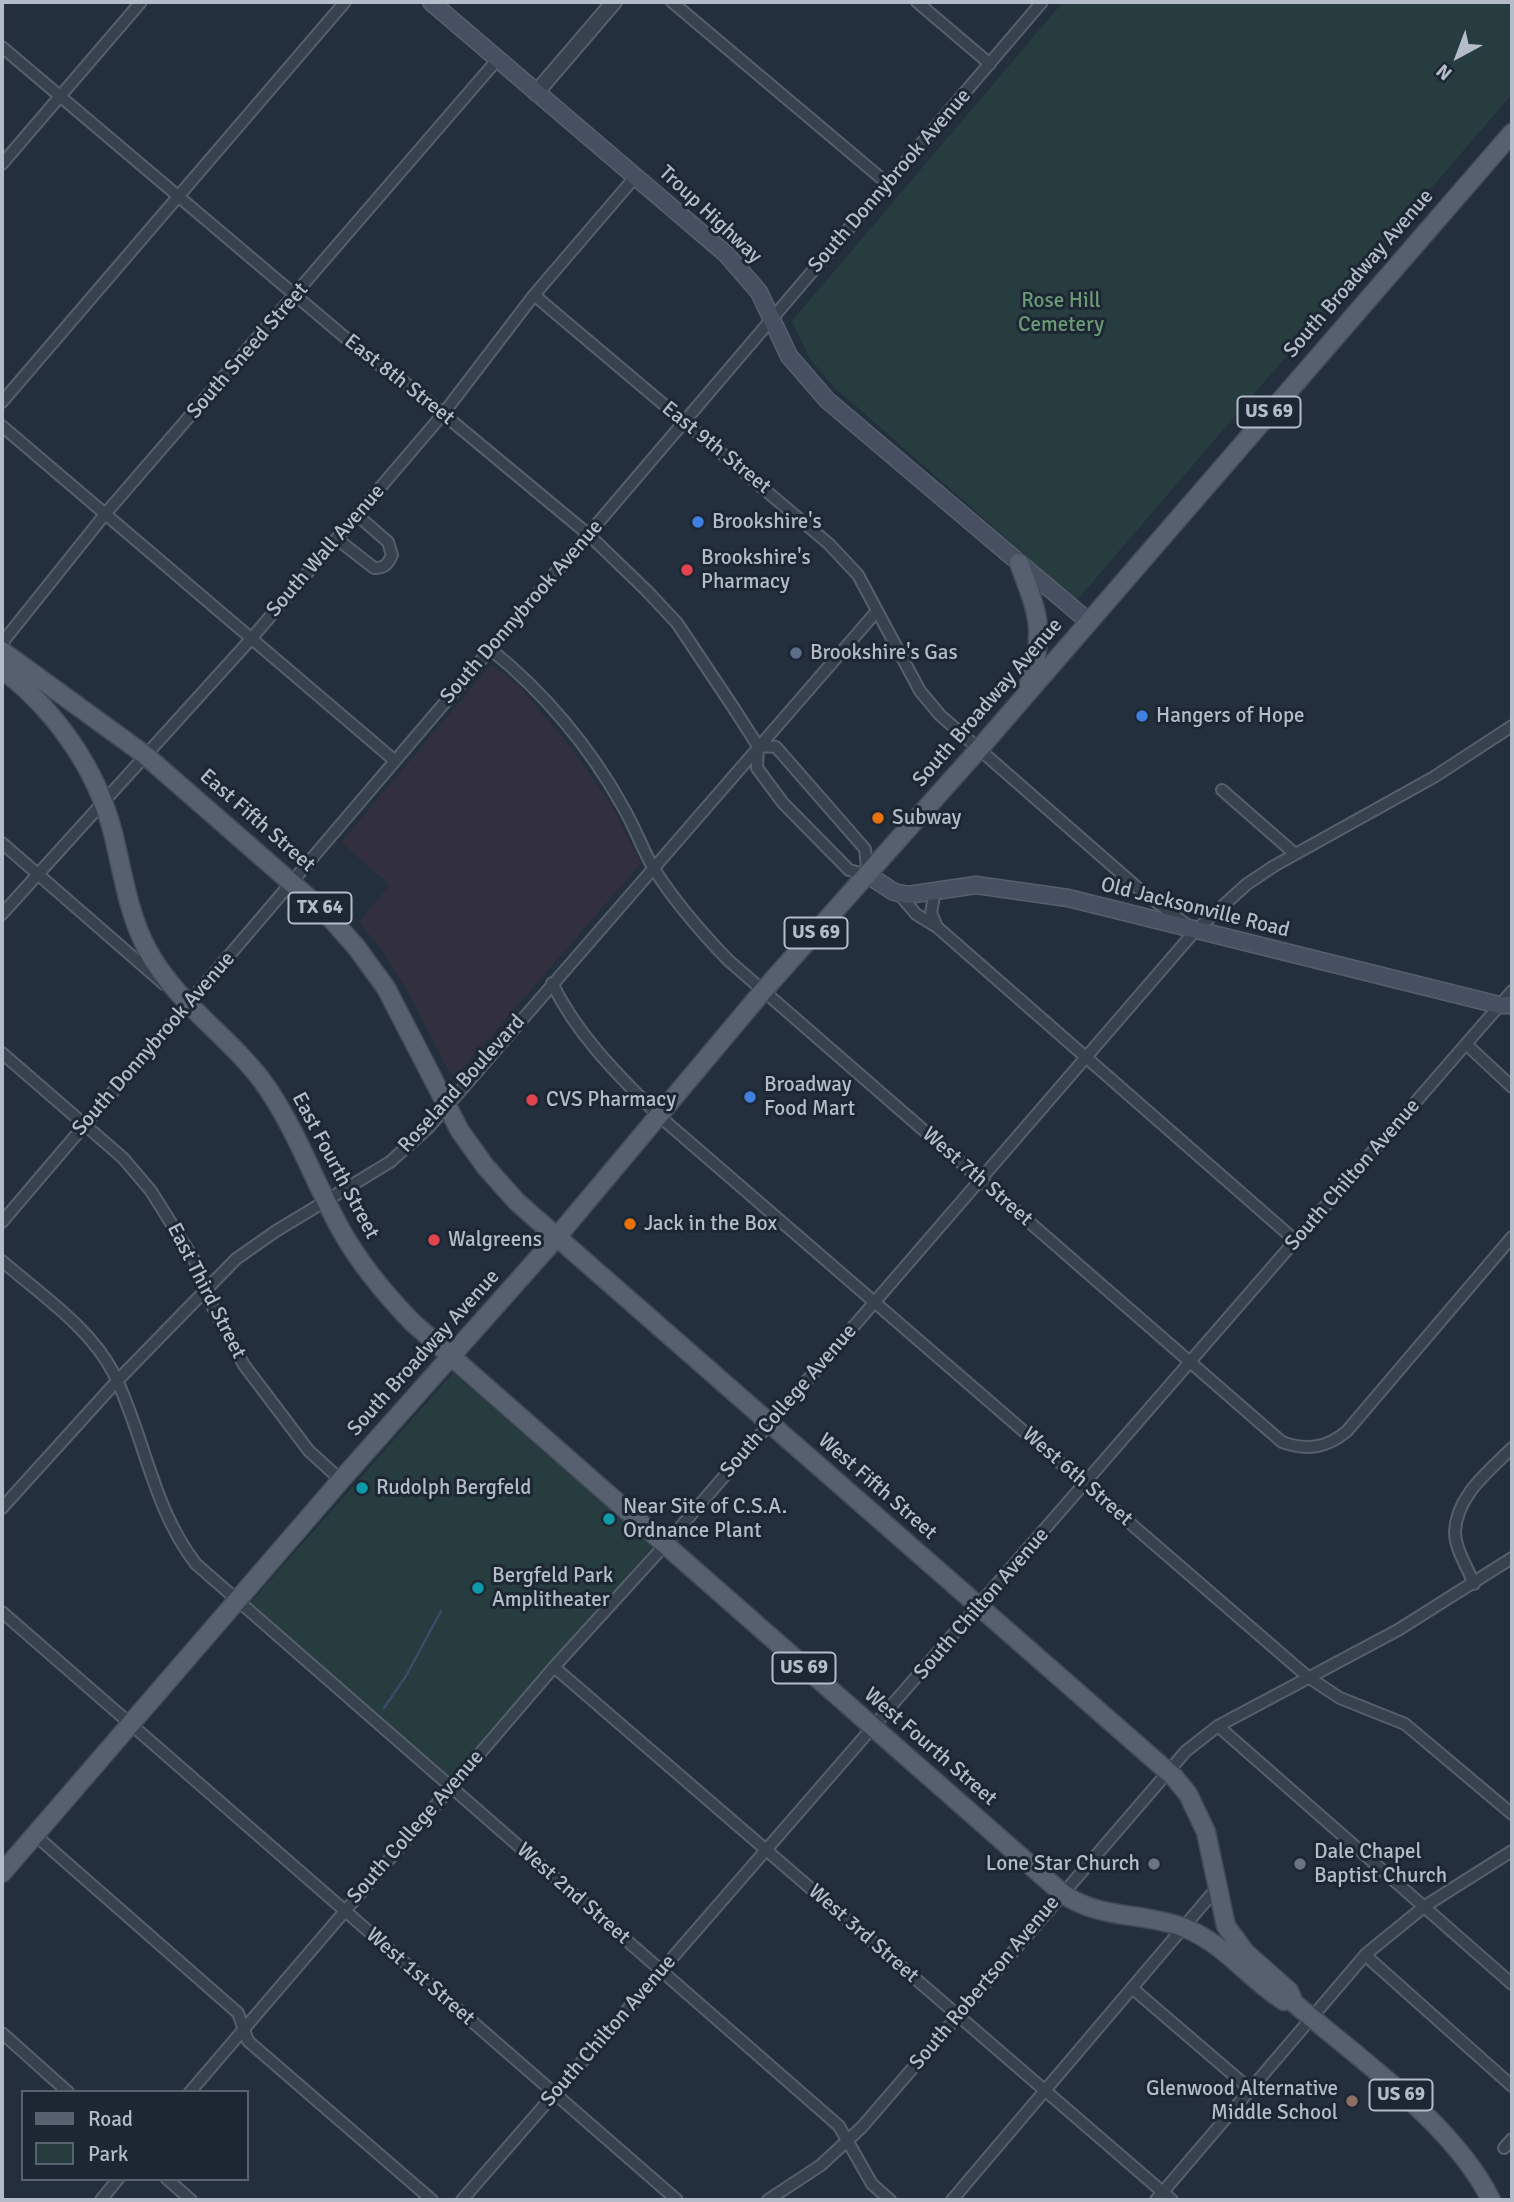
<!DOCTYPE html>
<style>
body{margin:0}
#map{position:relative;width:1514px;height:2202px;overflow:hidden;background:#242f3e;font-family:Signika,sans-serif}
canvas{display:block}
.frame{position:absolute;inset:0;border:4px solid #b4bcc9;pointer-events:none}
.legend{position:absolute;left:21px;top:2090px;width:228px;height:91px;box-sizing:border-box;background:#1d2633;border:2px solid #59626f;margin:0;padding:9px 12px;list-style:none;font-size:21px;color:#b4bcc9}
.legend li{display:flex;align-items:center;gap:14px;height:35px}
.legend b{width:35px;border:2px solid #59626f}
.north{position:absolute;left:1423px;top:21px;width:70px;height:70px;-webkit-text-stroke:5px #1d2633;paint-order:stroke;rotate:221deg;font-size:19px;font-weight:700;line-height:28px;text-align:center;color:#b4bcc9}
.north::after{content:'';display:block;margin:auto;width:24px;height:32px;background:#b4bcc9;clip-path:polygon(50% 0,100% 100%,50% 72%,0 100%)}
</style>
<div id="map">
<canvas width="1514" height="2202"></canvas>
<div class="frame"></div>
<ul class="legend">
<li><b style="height:9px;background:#56606e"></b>Road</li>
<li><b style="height:19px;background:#263c3f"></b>Park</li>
</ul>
<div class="north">N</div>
</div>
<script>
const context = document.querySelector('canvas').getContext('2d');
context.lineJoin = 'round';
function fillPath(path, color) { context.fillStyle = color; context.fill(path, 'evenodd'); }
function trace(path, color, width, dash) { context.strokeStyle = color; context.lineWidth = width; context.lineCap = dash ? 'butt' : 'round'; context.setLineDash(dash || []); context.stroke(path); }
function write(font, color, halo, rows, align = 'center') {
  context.font = font + ' Signika,sans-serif'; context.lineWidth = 6; context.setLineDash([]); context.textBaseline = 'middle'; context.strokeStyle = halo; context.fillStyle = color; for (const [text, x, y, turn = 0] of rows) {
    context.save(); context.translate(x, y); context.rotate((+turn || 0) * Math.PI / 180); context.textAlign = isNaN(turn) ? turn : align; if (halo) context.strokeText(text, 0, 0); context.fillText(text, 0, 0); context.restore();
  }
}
const medical = new Path2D(`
 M492,664L521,688L571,748L610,803L641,863L455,1077L448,1070L408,992L382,950L359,922L390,885L341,842Z`);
const green = new Path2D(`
 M1063,2H1512V94L1077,600L834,387L810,359L792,321Z
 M453,1373L652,1547L450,1780L250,1603Z`);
const stream = new Path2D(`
 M384,1708L406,1676L441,1611`);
const minor = new Path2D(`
 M672,2L888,184
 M917,2L990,64
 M2,47L367,356L412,388L589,535L646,590L677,623L733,707L758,746L757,768L783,803L849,870L868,875L865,849L776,747L758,746
 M2,164L141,2
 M534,295L829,544L858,575L920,691L940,715L1139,889L1187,925
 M2,402L345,2
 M2,426L394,760
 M337,539L374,568C385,568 388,564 392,555L388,542L357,515
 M2,643L106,513L497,60
 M490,649C543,691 590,747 623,807C635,827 642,849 654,869C675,902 701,932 728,960L1282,1442C1307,1451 1327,1448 1347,1431L1512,1237
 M1222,790L1294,853
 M2,843L164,984
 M935,891L931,913L937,927
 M898,893L916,914L937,927L1296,1241
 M2,914L251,639L443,414L534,295L636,176
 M552,983C577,1035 618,1075 658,1115L1308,1677L1340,1698L1405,1724L1512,1814
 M1467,1045L1512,1087
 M2,1053L123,1158L151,1191L196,1263L204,1291L244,1365L309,1451L341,1480
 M2,1222L1042,2
 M2,1261C40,1294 91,1328 114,1374C145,1437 152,1507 196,1564L839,2126L872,2184L890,2200
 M2,1508L117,1381L236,1259L276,1231L390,1162L429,1127L877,611
 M1474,1584C1468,1568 1455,1549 1455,1532C1456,1496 1489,1471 1512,1448
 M2,1612L677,2200
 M554,1667L1172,2200
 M1218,1726L1512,1984
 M35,1835L238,2013L248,2041L432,2200
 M1365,1955L1512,2086
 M1132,1988L1251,2090
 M2,2033L68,2092
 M190,2092L554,1667L664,1546L1195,931L1247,884L1274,866L1434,777L1512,726
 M1504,2148L1512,2139
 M167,2179L191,2200
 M101,2200L118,2179
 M462,2200L1512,991
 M768,2200L821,2165L862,2127L1186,1751L1218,1726L1398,1630L1512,1558
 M952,2200L1216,1889
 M1156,2200L1366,1954L1425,1906L1512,1851`);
const tertiary = new Path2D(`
 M536,93L614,2`);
const secondary = new Path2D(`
 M431,2L726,254L759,292L789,356L827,400L1088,621
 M868,875L894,892L908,895L976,885L1068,898L1499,1005H1512`);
const primary = new Path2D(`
 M1019,563C1038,614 1046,630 1029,684
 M2,651L145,755L326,913L357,948L386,988L460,1131L485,1166L517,1202L1174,1777L1188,1794L1206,1832L1226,1926L1245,1952L1289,1991L1294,2003C1358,2058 1454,2124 1491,2200
 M2,669C55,710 96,767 113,833C123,873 128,913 147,949C176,1004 233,1038 268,1089C298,1134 315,1183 341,1230C360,1264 385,1294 412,1322L1062,1893C1099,1920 1144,1912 1185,1928C1225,1944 1249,1979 1284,2001
 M2,1873L341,1480L556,1238L763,991L979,749L1512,133`);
const markers = [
 [698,522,7,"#3f7fe0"],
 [687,570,7,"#e0444e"],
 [796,653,7,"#5c6f8a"],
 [1142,716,7,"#3f7fe0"],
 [878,818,7,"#e8710a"],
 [750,1097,7,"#3f7fe0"],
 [532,1100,7,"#e0444e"],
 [630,1224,7,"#e8710a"],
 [434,1240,7,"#e0444e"],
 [362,1488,7,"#0f9aa8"],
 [609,1519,7,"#0f9aa8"],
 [478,1588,7,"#0f9aa8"],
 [1154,1864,7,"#6b7280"],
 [1300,1864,7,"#6b7280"],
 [1352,2101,7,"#8d6e63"]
];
const shields = [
 [1269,412,63],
 [320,908,63],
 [816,933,63],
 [804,1668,63],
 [1401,2095,63]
];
const shieldNames = [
 ["US 69",1269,412],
 ["TX 64",320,908],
 ["US 69",816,933],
 ["US 69",804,1668],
 ["US 69",1401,2095]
];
const streetNames = [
 ["South Donnybrook Avenue",890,181,-49],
 ["Troup Highway",710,215,43],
 ["South Broadway Avenue",1359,274,-49],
 ["South Sneed Street",248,351,-49],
 ["East 8th Street",399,380,38],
 ["East 9th Street",716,448,39],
 ["South Wall Avenue",326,551,-49],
 ["South Donnybrook Avenue",522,612,-49],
 ["South Broadway Avenue",988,703,-49],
 ["East Fifth Street",257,821,41],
 ["Old Jacksonville Road",1195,908,14],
 ["South Donnybrook Avenue",154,1044,-49],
 ["Roseland Boulevard",462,1084,-48],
 ["East Fourth Street",335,1166,62],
 ["South Chilton Avenue",1353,1175,-49],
 ["West 7th Street",977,1177,41],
 ["East Third Street",206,1291,63],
 ["South Broadway Avenue",424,1353,-48],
 ["South College Avenue",789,1401,-49],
 ["West 6th Street",1077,1477,41],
 ["West Fifth Street",877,1487,41],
 ["South Chilton Avenue",982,1604,-49],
 ["West Fourth Street",930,1747,41],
 ["South College Avenue",416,1827,-49],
 ["West 2nd Street",573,1894,41],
 ["West 3rd Street",863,1934,41],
 ["West 1st Street",420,1977,41],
 ["South Robertson Avenue",985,1983,-50],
 ["South Chilton Avenue",609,2031,-49]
];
const parkNames = [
 ["Rose Hill",1061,301],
 ["Cemetery",1061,325]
];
const poiNames = [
 ["Brookshire's",712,522],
 ["Brookshire's",701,558],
 ["Pharmacy",701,582],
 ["Brookshire's Gas",810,653],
 ["Hangers of Hope",1156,716],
 ["Subway",892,818],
 ["Broadway",764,1085],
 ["Food Mart",764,1109],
 ["CVS Pharmacy",546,1100],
 ["Jack in the Box",644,1224],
 ["Walgreens",448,1240],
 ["Rudolph Bergfeld",376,1488],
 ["Near Site of C.S.A.",623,1507],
 ["Ordnance Plant",623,1531],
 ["Bergfeld Park",492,1576],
 ["Amplitheater",492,1600],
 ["Dale Chapel",1314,1852],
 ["Baptist Church",1314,1876],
 ["Lone Star Church",1140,1864,"right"],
 ["Glenwood Alternative",1338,2089,"right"],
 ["Middle School",1338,2113,"right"]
];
fillPath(medical, '#32303f');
fillPath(green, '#263c3f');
trace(stream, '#3a4d67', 2.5);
trace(minor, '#565f6c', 14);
trace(tertiary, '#565f6c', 18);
trace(secondary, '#565f6c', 19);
trace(primary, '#414a57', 21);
trace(minor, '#38414e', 10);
trace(tertiary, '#38414e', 14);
trace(secondary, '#465061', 16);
trace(primary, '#56606e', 18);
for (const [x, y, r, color] of markers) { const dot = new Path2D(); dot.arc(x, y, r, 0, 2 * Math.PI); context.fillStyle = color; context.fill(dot); trace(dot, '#1d2633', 2.5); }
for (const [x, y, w] of shields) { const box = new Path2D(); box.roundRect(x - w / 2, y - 15.5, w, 31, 5); context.fillStyle = '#1d2633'; context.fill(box); trace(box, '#b4bcc9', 2); }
write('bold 19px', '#b4bcc9', null, shieldNames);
write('21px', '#b4bcc9', '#1d2633', streetNames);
write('21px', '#6c9a76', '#1d2633', parkNames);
write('21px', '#b4bcc9', '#1d2633', poiNames, 'left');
</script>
